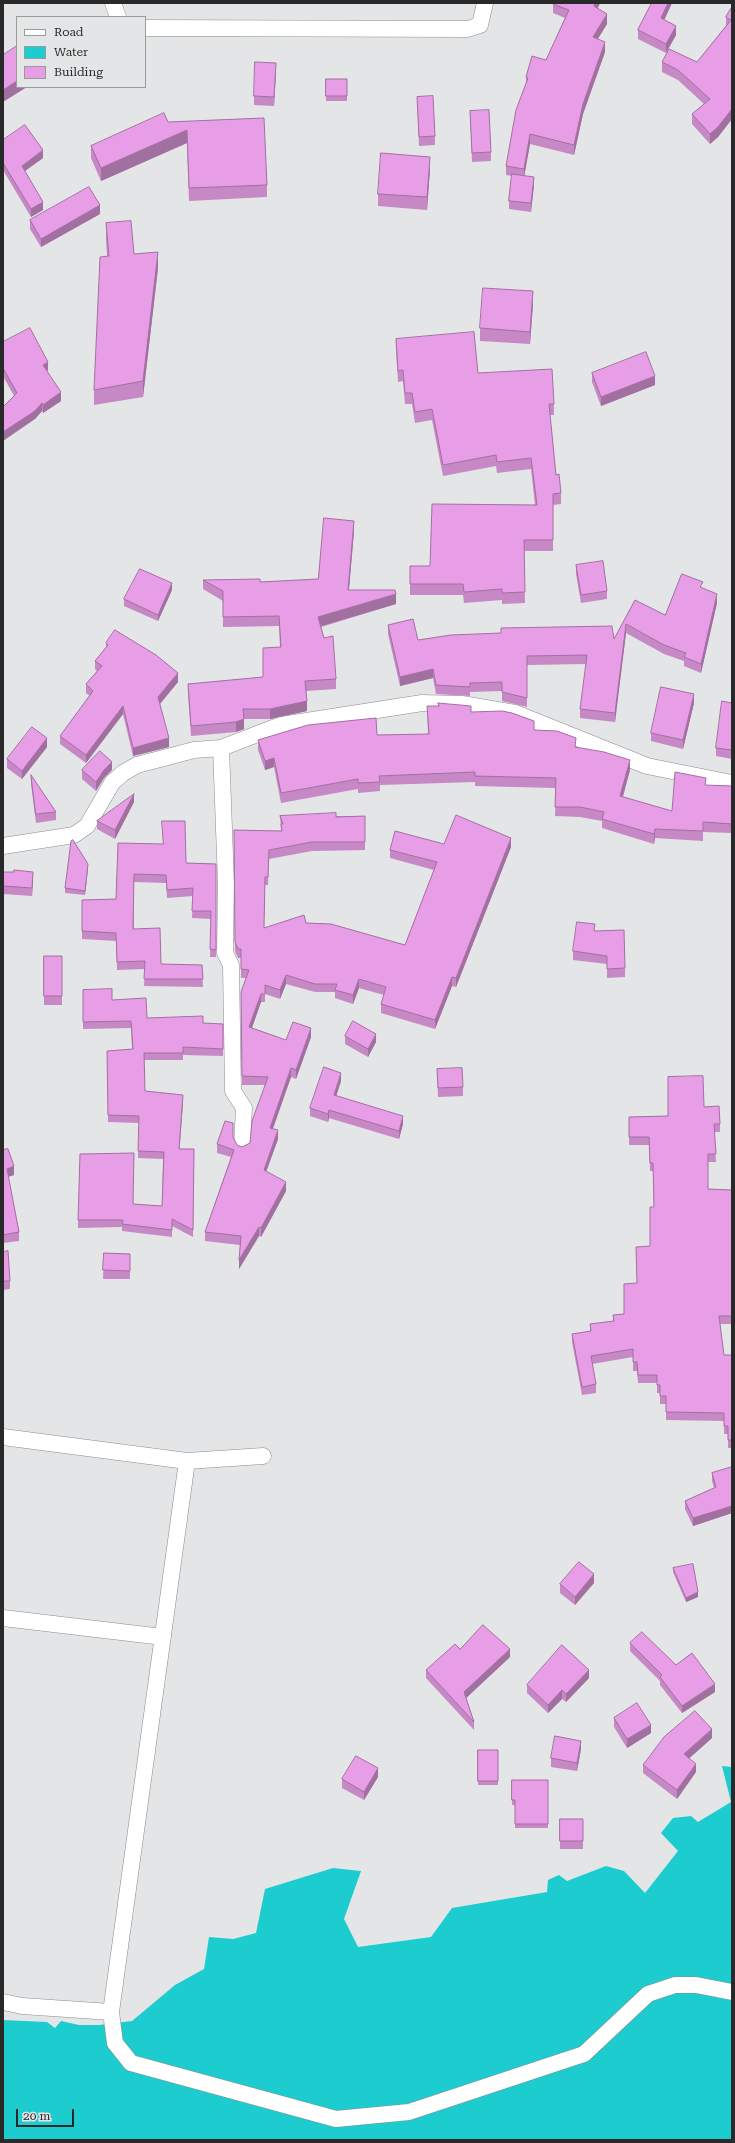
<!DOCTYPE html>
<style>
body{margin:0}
#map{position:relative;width:735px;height:2143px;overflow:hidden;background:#e4e5e6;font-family:"Roboto Serif",serif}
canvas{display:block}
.frame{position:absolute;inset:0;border:4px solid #292929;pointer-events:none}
.legend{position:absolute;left:16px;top:16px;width:130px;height:72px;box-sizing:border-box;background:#e4e5e6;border:1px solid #999a9a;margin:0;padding:5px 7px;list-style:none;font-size:12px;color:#292929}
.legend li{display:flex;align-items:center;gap:8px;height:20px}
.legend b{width:20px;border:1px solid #999a9a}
.scale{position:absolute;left:16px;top:2109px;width:58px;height:18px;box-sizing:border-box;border:2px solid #292929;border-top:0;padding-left:5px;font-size:12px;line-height:14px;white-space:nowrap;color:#292929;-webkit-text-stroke:3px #e4e5e6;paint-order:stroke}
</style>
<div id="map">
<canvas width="735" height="2143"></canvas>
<div class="frame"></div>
<ul class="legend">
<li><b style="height:5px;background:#fff"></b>Road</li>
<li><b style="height:11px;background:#1dccce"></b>Water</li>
<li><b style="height:11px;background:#e79ee6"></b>Building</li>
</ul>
<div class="scale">20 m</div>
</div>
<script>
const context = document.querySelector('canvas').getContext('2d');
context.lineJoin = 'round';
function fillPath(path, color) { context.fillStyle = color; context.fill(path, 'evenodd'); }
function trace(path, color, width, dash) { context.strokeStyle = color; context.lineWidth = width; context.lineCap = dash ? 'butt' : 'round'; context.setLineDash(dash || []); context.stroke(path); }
const water = new Path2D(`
 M722,1766L732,1767V2140H3V2020L47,2022L55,2028L61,2021L79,2025H99L132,2021L175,1985L204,1969L209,1937L233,1939L256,1933L265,1889L333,1868L361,1871L344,1919L358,1947L431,1937L452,1908L547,1892L548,1880L559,1875L567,1881L606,1866L624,1871L645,1893L678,1851L661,1833L673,1818L691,1816L698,1822L731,1802Z`);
const street = new Path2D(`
 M113,3L118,17
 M145,28L468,29L480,25L485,3
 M221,748L226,883L225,953L231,965L233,1091L244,1108L242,1146
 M3,846L74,835L87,826L112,783L123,773L137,765L194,750L221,748L281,725L422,703L462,704L515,713L647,766L732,783
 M3,1437L187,1461L263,1456
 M187,1461L111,2012L115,2043L131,2063L336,2119L409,2112L584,2054L648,1994L675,1985H696L732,1992
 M3,1618L163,1637
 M3,2002L22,2006L111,2012`);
const wall = new Path2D(`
 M553,3H600L598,8L607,24L597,39L605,52L583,114L574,155L530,144L524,175L534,185L531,212L509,209V201L512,176L506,175V166L526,85V77L546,60L565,18L553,13Z
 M652,3H672L664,20L676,35L666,53L638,39V30Z
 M732,7V119L718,137L710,144L692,124V114L704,104L678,80L662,72V62H697L726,26V17Z
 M276,71L274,106L254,105V96Z
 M326,79H347V101H326Z
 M417,97L435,136V145L419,146Z
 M470,111L491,152V161L472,162Z
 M168,122L267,185V197L189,201L187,143L101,181L91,158V146Z
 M3,140L43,158L25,171L43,210L31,217L3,170Z
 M430,169L427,210L378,206V194Z
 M100,214L41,247L30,229V220Z
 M106,223L134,254L158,268L143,397L94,405V390L107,256L106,239Z
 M533,304L530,344L480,341V328Z
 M396,339L554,404V415H550L556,475L561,493V504L553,505V551H524L525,603L502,604V600L464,603L463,595H410V566H430L535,505L531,469L497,473L496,466L443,476L432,420L415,423L412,404H405L403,381L398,382L396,350Z
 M3,342L48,370L47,371L61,401L43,413L42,411L35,419L14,396L3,376Z
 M592,373L655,385L601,406L592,382Z
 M354,531L349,590L396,604L321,627L336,679V689L306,691L307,711L270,719H244V729L236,732L191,736L188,694V684L263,677L280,647L279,626L223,627V601L203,589V580L260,582L318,579Z
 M576,565L607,591V599L581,603L576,574Z
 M703,588L717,603L701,673L684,666V661L664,654L626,633L615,722L580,718V709L586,664L527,665V707L502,701V691L470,692V696L436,694L433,678L400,686L388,634V625L418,640L614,639L635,600L665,615Z
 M172,590L158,621L124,606V599Z
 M106,643L178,682L160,704L169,747L133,756L123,714L86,763L60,744V736L90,696L86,693V684L97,671L95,669V661L106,647Z
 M438,703L534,730L630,770L623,797L672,811L706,786H732V833L703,832V841L655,838L654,844L602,828V821L580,817L555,816L556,788L475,786V782L380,785V791L358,793V789L281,803L274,767L265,770L258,750V740L377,735L428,734L427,706H438Z
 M694,703L683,749L651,741V733Z
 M732,703V759L716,756V748Z
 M47,747L22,779L7,768V759Z
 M82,770H112L104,778L96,791L82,779Z
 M31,775L56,812V820L36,823L31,784Z
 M134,802L115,839L97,829V821Z
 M280,816H365V850L312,851L269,859L268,885H265L264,928L306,923L405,945L434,870L390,858V850L444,844L511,847L456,987L452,986L435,1029L381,1013V1004L384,995L359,988L353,1004L335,998V992H315L286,984L280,999L265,994V1002H261L252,1028L286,1040L311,1037L296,1079L291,1077L273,1129L278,1139L266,1171L286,1191L261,1237L259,1236L239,1269L240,1245L205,1241V1232L231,1157L217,1153V1144L233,1138L237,1145L242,1147L250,1143L265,1085H242L241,992L246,978H241V958H238L235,951L234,830L281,831Z
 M118,843L186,863L216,864V957H210L211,919L192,918L193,896L167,898L166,883L134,882V929L161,964L202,965L203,987L144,986L145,969L117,970L116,941L82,939V900L116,899Z
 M88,868L85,895L65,893V888Z
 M3,872L33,880L32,896L3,894Z
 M595,931L625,968V977L607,978V964L573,960V951Z
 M44,956H62V1005H44Z
 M83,990L112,1000L147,1018L203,1023L223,1049V1056L183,1055V1060H144L145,1091L183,1102L179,1149H194L193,1237L172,1226V1237L122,1231V1227L78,1228V1220L133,1204L162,1206L163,1159L138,1158L139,1123L108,1122L107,1051L132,1049L131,1028L83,1029Z
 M345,1036L376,1042L368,1057L345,1044Z
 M437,1069L463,1087V1096L438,1097Z
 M341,1081L336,1096L403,1124L399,1139L329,1118L328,1122L310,1116V1108Z
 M704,1107L720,1124V1132H714L716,1162H708V1189L732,1190V1324H720L724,1355H732V1448H728V1434H724V1421L666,1420V1404H660V1393H657V1383H638L637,1371H633V1357L592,1364L596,1384V1393L582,1395L572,1342V1334L590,1331V1324L613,1321V1315L624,1314L637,1283L650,1246L654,1207L653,1171H650L649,1145H629V1117L668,1116Z
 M3,1150L14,1175L8,1177L19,1232V1241L3,1243Z
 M3,1252L10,1281V1289L3,1290Z
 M104,1253L130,1254V1279H103Z
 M732,1467V1513L693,1526L685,1509V1501L714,1488L712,1481V1473Z
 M673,1568L698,1597L686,1602L673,1572Z
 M594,1583L575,1605L560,1593V1584Z
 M630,1643L676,1665L715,1692L682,1713L660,1685V1681L630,1651Z
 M460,1649L510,1657L466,1698L474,1722V1730L426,1678V1670Z
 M589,1678L566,1702L562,1699L548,1713L527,1693V1685Z
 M614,1718L651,1733L627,1748L614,1727Z
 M712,1738L689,1758L696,1772L677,1799L643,1773V1765Z
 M581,1749L577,1771L551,1767V1758Z
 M478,1750H498V1785H478Z
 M378,1777L364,1800L342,1788V1779Z
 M512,1780H548V1828H515V1805H512Z
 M560,1819H583V1849H560Z`);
const shadedWall = new Path2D(`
 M595,3H600L594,15V6Z
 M668,3H672L661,27V18Z
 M607,14V24L593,47V37Z
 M676,26V35L666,53V44Z
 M605,42V52L583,114L574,155V145L583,104Z
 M276,63V71L274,106V97Z
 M17,81V87H27L3,102V90Z
 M732,109V119L718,137L710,144V134Z
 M187,130V143L101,181V168Z
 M530,134V144L524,178V169Z
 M43,150V158L22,173V166Z
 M430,157V169L427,210V197Z
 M534,177V185L531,212V203Z
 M43,202V210L31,217V209Z
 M100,205V214L41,247V239Z
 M158,252V268L143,397V381Z
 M533,291V304L530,344V332Z
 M48,362V370L43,374V365Z
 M655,376V385L601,406V397Z
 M61,392V401L43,413V405Z
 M42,403V411L35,419L3,441V432Z
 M354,521V531L348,600V590Z
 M172,583V590L158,621V615Z
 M396,594V604L318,627V617Z
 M717,594V603L701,673V664Z
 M626,624V633L615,722V713Z
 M433,669V678L400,686V677Z
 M178,673V682L158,706V697Z
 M694,694V703L683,749V740Z
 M307,701V711L270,719V709Z
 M123,706V714L86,763V755Z
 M244,719V729L236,732V722Z
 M47,738V747L22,779V771Z
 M169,738V747L133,756V748Z
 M274,758V767L265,770V761Z
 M630,760V770L620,806V796Z
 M112,762V770L104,778L96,791V782L104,770Z
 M134,794V802L115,839V830Z
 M655,829V838L654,844V834Z
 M511,838V847L456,987V978Z
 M88,864V868L85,895V891Z
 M33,872V880L32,896V888Z
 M286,975V984L280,999V990Z
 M452,977V986L435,1029V1020Z
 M359,979V988L353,1004V995Z
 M261,994V1002L249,1036V1027Z
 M311,1028V1037L296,1079V1070Z
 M376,1034V1042L368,1057V1049Z
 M291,1068V1077L270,1136V1128Z
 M341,1073V1081L334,1103V1095Z
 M183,1095V1102L179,1156V1149Z
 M329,1110V1118L328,1122V1114Z
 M403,1116V1124L399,1139V1131Z
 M278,1130V1139L264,1178V1170Z
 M14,1166V1175L7,1177V1169Z
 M286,1182V1191L261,1237V1228Z
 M259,1227V1236L239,1269V1260Z
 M732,1506V1513L693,1526V1518Z
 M594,1574V1583L575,1605V1597Z
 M698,1592V1597L686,1602V1598Z
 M510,1649V1657L464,1700V1692Z
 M589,1670V1678L566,1702V1694Z
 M715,1684V1692L682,1713V1706Z
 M562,1690V1699L548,1713V1705Z
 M651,1725V1733L627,1748V1739Z
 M712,1729V1738L684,1763V1754Z
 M581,1741V1749L577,1771V1763Z
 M696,1764V1772L677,1799V1790Z
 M378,1768V1777L364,1800V1792Z`);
const building = new Path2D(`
 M553,3H595L594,6L607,14L593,37L605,42L583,104L574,145L530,134L524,169L506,166L516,110L528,78L526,77L532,56L546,60L569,10L553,4Z
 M652,3H668L661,18L676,26L666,44L638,30Z
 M732,7V109L718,127L710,134L692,114L710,99L678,70L662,62L669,49L697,62L731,20L726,17Z
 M17,46V81L3,90V55Z
 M255,62L276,63L274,97L254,96Z
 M326,79H347V96H326Z
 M433,96L435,136L419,137L417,97Z
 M489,110L491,152L472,153L470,111Z
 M164,113L168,122L264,118L267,185L189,188L187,130L101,168L91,146Z
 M25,125L43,150L22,166L43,202L31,209L3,163V140Z
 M381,153L430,157L427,197L378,194Z
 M512,174L534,177L531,203L509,201Z
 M89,187L100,205L41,239L30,220Z
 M131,221L134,254L158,252L143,381L94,390L100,257L109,256L106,223Z
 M483,288L533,291L530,332L480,328Z
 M30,328L48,362L43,365L61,392L43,405L42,403L35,411L3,432V407L17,393L3,368V342Z
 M474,332L478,373L552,369L554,404H549L556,475L559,474L561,493L553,494V540H524L525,592L502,593V589L464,592L463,584H410V566H430L432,504L537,505L531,458L497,462L496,455L443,465L432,409L415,412L412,393H405L403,370L398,371L396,339Z
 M646,352L655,376L601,397L592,373Z
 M324,518L354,521L348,590H395L396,594L318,617L324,638L333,636L336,679L305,681L307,701L270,709H243L244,719L236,722L191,726L188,684L263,677V648L281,647L279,616L223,617V591L203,580L260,579V582L318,579Z
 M603,561L607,591L581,595L576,565Z
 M140,569L172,583L158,615L124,599Z
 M682,574L703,582L700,587L717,594L701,664L684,657L686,653L664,645L626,624L615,713L580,709L587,655L527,656V698L502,692V682L470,683V687L436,685L433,669L400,677L388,625L413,619L418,640L451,635L501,633V628L612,626L614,639L635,600L665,615Z
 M115,630L156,655L178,673L158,697L169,738L133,748L123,706L86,755L60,736L93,691L86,684L102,666L95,661L108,645L106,643Z
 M661,687L694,694L683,740L651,733Z
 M722,701L732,703V750L716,748Z
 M438,703L471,706V712L502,711L512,713L534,721V730L557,731L576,738L575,747L604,752L630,760L620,796L672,811L675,772L706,778L705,785L732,786V824L703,822V831L655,829L654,834L602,819L604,812L580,807H555L556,778L475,776V772L379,776L380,782L358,783V779L281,793L274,758L265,761L258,740L308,725L376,718L377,735L429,734L427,706H439Z
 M32,727L47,738L22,771L7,759Z
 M100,751L112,762L104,770L96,782L82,770Z
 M31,775L56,812L36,814Z
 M134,794L115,830L97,821Z
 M336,813V817L365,816V842H312L269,850L268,877H265L264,928L304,915L306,923L331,924L405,945L437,862L390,850L395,831L444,844L456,815L511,838L456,978L452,977L435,1020L381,1004L386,987L359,979L353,995L335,990L337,984H315L286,975L280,990L265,985V994H261L249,1027L286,1040L293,1022L311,1028L296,1070L291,1068L270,1128L278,1130L264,1170L286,1182L261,1228L259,1227L239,1260L241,1236L205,1232L234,1150L217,1144L225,1121L233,1123V1137L237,1145L242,1147L250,1143L252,1121L268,1077L242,1076L241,992L249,970L241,969V949H238L235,942L234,830L282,831L281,824H283L280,816Z
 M162,821H185L186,863L216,864V950L210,949L211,911H192L193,888L167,890L166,875L134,874L133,929L160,928L161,964L202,965L203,979H144L145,961L117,962L116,933L82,931V900L116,899L118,843L163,844Z
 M73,840L88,864L85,891L65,888L71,841Z
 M14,870L33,872L32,888L3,886V872H14Z
 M577,922L595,924L594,931L624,930L625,968L607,969V956L573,951Z
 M44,956H62V996H44Z
 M112,989V1000L146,998L147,1018L203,1016V1023L223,1024V1049L183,1047V1053H144L145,1091L183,1095L179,1149H194L193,1230L172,1219V1230L122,1224L123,1220H78L80,1154L134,1153L133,1204L162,1206L164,1152L138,1151L139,1116L108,1115L107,1051L133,1049L131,1021L83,1022V990Z
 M353,1021L376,1034L368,1049L345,1036Z
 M324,1067L341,1073L334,1095L403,1116L399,1131L329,1110L328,1114L310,1108Z
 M462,1068L463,1087L438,1088L437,1069Z
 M703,1076L704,1107L719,1106L720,1124H714L716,1154H708V1189L732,1190V1316H719L724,1355H732V1440H728V1426H724V1413L666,1412V1396H660V1385H657V1375H638L637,1362H633V1349L591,1356L596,1384L582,1387L572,1334L591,1331L590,1324L614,1321L613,1315L624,1314V1284L637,1283L636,1247L650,1246V1207H654L653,1163H650L649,1137H629V1117L668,1116V1077Z
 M8,1149L14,1166L7,1169L19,1232L3,1235V1150Z
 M8,1251L10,1281H3V1252Z
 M104,1253L130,1254V1271L103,1270Z
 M732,1467V1506L693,1518L685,1501L716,1487L712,1473Z
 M579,1562L594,1574L575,1597L560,1584Z
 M693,1564L698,1592L686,1598L673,1568Z
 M483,1625L510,1649L464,1692L474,1722L426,1670L455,1644L460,1649Z
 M642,1632L676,1665L692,1653L715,1684L682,1706L660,1677L662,1675L630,1643Z
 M562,1645L589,1670L566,1694L562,1690L548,1705L527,1685Z
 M637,1703L651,1725L627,1739L614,1718Z
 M695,1711L712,1729L684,1754L696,1764L677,1790L643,1765L664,1737Z
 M555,1736L581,1741L577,1763L551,1758Z
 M478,1750H498V1781H478Z
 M356,1756L378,1768L364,1792L342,1779Z
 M512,1780H548V1824H515V1800H512Z
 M560,1819H583V1841H560Z`);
fillPath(water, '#1dccce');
trace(street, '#8b8c8d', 17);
trace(street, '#fff', 16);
fillPath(wall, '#c788c6');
fillPath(shadedWall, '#a26fa1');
fillPath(building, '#e79ee6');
trace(building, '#a26fa1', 1);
</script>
